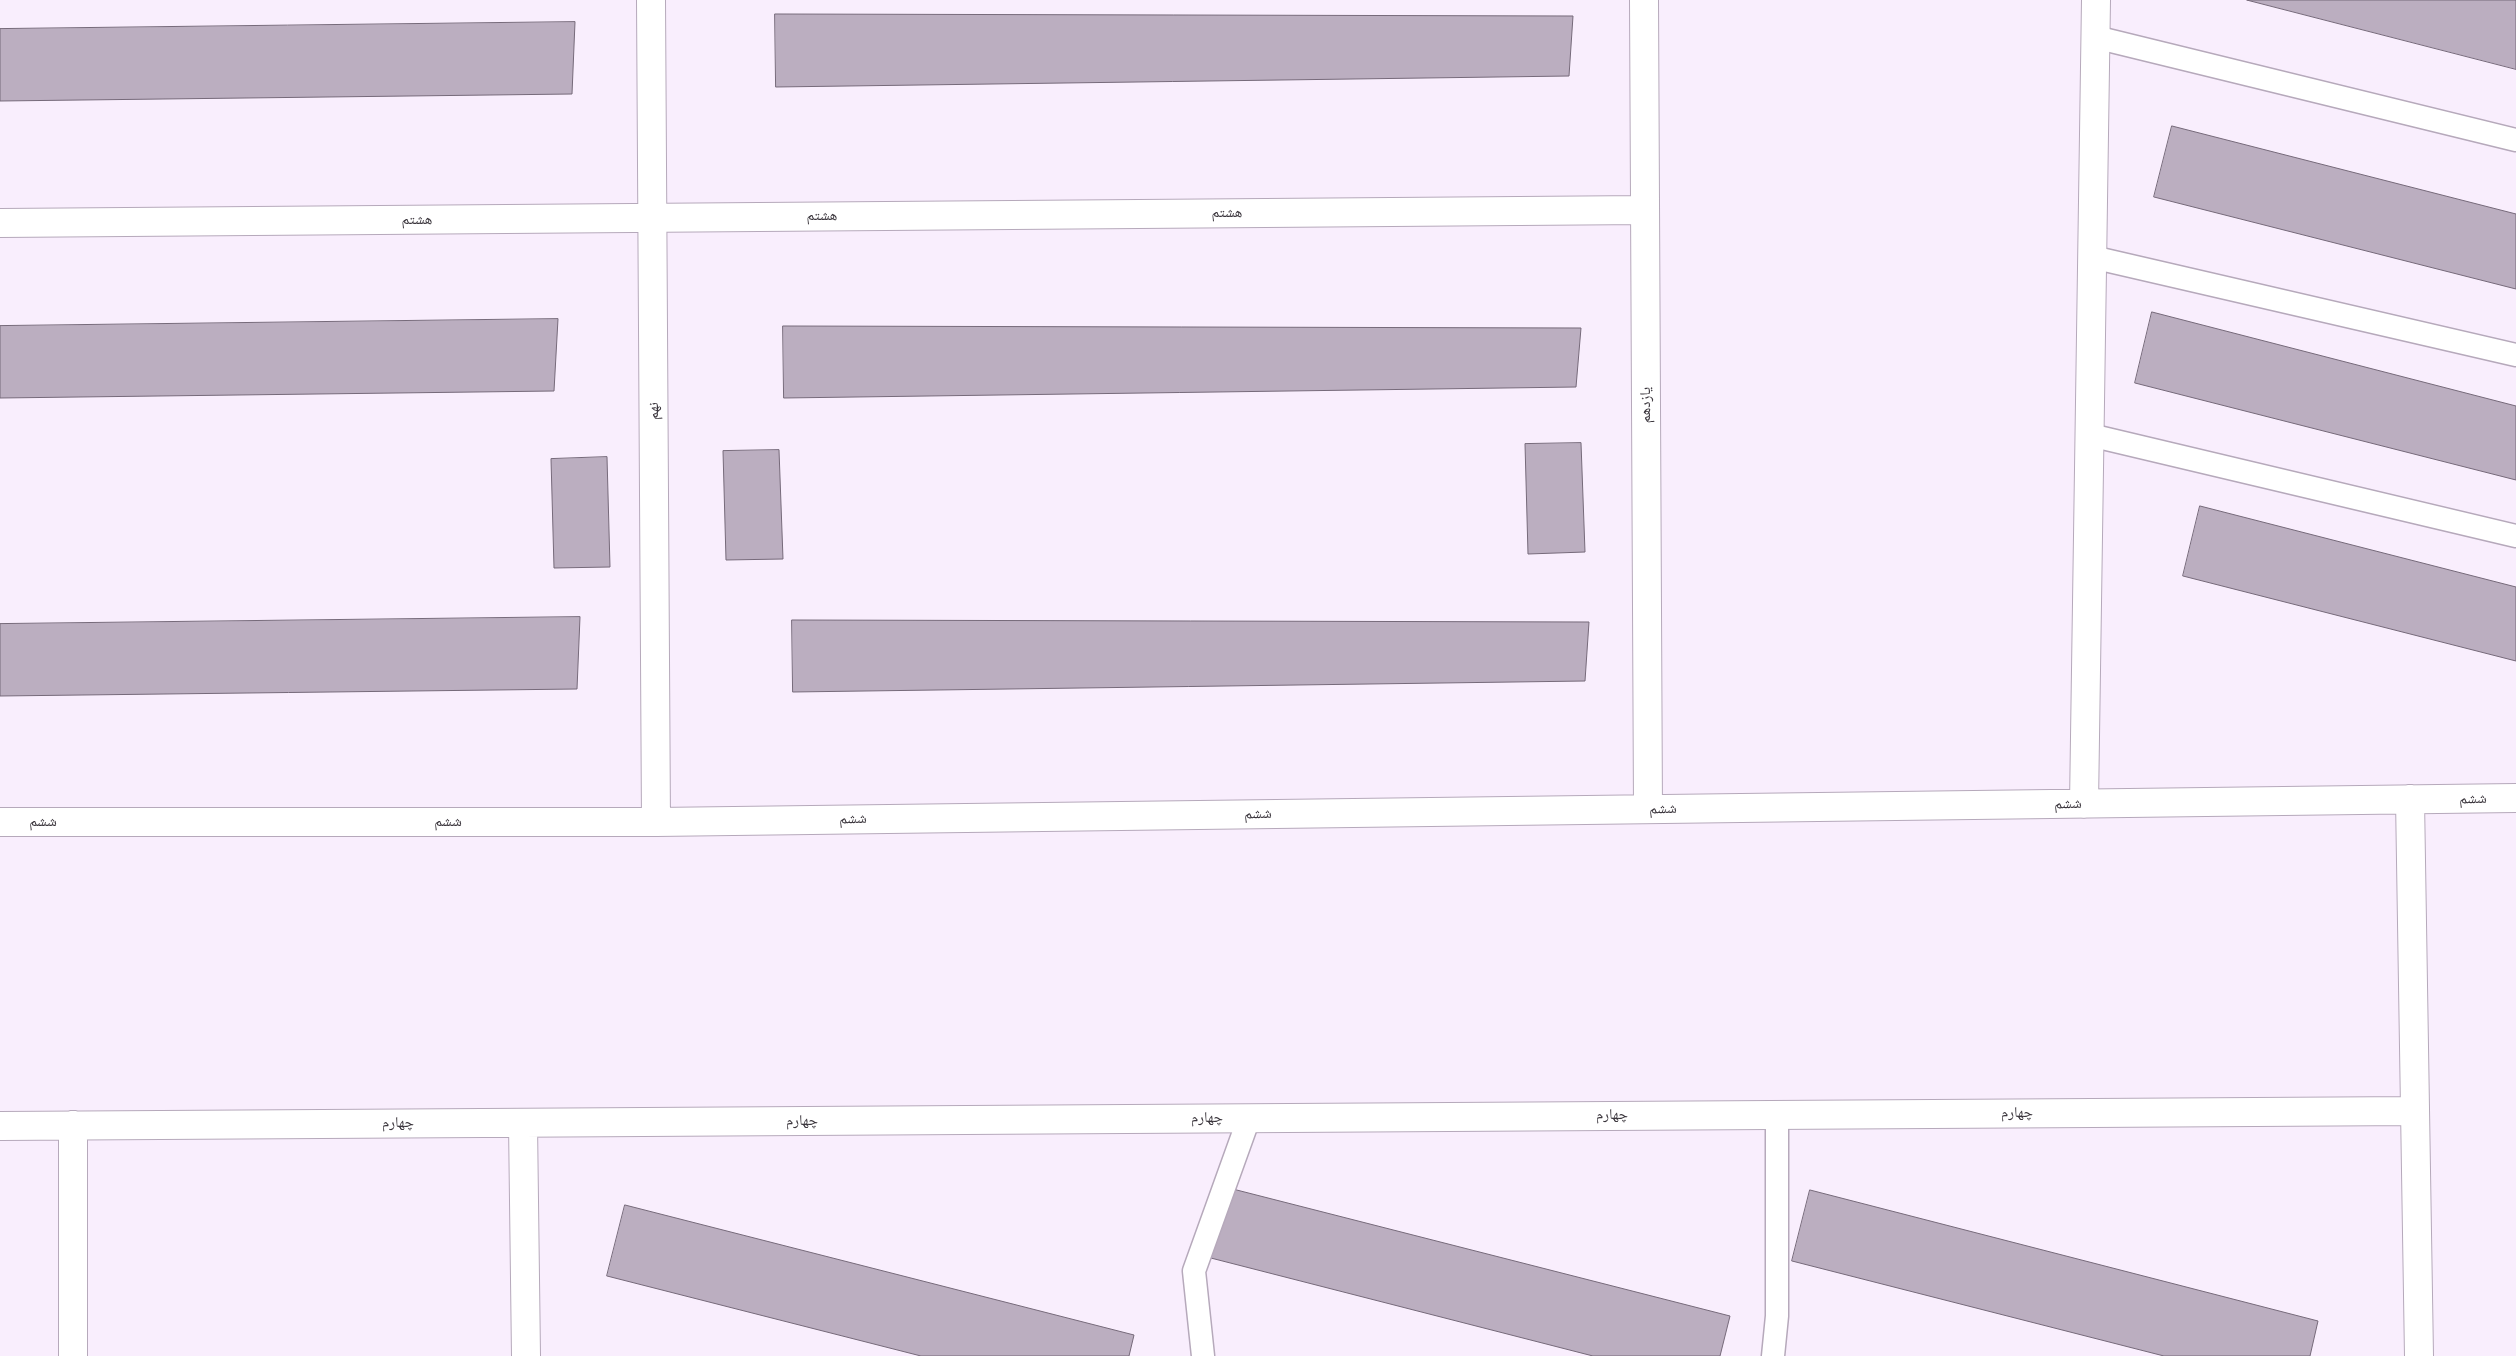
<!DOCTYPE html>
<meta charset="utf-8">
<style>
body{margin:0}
canvas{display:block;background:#f9eefd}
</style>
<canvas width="2516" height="1356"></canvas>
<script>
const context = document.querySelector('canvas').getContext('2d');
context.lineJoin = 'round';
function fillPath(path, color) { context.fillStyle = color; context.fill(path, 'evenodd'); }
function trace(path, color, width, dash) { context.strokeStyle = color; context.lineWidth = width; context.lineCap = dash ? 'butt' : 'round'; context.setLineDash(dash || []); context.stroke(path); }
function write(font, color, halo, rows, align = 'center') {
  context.font = font + ' Helvetica,"Noto Naskh Arabic",sans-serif'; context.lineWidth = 4.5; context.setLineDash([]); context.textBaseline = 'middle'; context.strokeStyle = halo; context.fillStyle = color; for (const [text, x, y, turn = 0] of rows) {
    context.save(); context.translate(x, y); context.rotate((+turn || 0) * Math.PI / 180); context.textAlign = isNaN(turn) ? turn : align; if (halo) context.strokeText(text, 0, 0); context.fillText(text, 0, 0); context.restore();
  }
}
const building = new Path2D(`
 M2247,0H2516V69Z
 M775,14L1573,16L1569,76L776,87Z
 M575,22L572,94L0,101V29Z
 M2172,126L2516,214V289L2154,197Z
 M2152,312L2516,406V480L2135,383Z
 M558,319L554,391L0,398V326Z
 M783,326L1581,328L1576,387L784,398Z
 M1581,443L1585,552L1528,554L1525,444Z
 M779,450L783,559L726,560L723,451Z
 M607,457L610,567L554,568L551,459Z
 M2200,506L2516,587V661L2183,576Z
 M580,617L577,689L0,696V624Z
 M792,620L1589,622L1585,681L793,692Z
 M1221,1186L1730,1316L1720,1356H1593L1203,1256Z
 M1810,1190L2318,1321L2310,1356H2164L1792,1261Z
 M625,1205L1134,1335L1129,1356H921L607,1276Z`);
const lane = new Path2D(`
 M2095,37L2516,140
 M2092,257L2516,355
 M2090,435L2516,536
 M1203,1356L1194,1271L1249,1118
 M1773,1356L1777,1316V1114`);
const street = new Path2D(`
 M651,0L656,822
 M1644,0L1648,809
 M0,223L1645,210
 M2410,799L2419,1356
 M2084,804L2096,0
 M0,822H656L2516,798
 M523,1123L526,1356
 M0,1126L2415,1111
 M73,1356V1125`);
const streetNames = [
 ["هشتم",1227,213],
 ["هشتم",822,216],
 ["هشتم",417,220],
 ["یازدهم",1646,405,-90],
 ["نهم",654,411,-90],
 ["ششم",2473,799,-1],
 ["ششم",2068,804,-1],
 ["ششم",1663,809,-1],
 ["ششم",1258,814,-1],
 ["ششم",853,819,-1],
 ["ششم",43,822],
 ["ششم",448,822],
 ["چهارم",2017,1113],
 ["چهارم",1612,1115],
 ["چهارم",1207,1118],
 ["چهارم",802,1121],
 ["چهارم",398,1123]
];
fillPath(building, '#bbaec0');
trace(building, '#766a7a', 1);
trace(lane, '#b6a9bb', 25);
trace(street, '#b6a9bb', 30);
trace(lane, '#fff', 22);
trace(street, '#fff', 28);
write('15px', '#3b363d', '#fff', streetNames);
</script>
